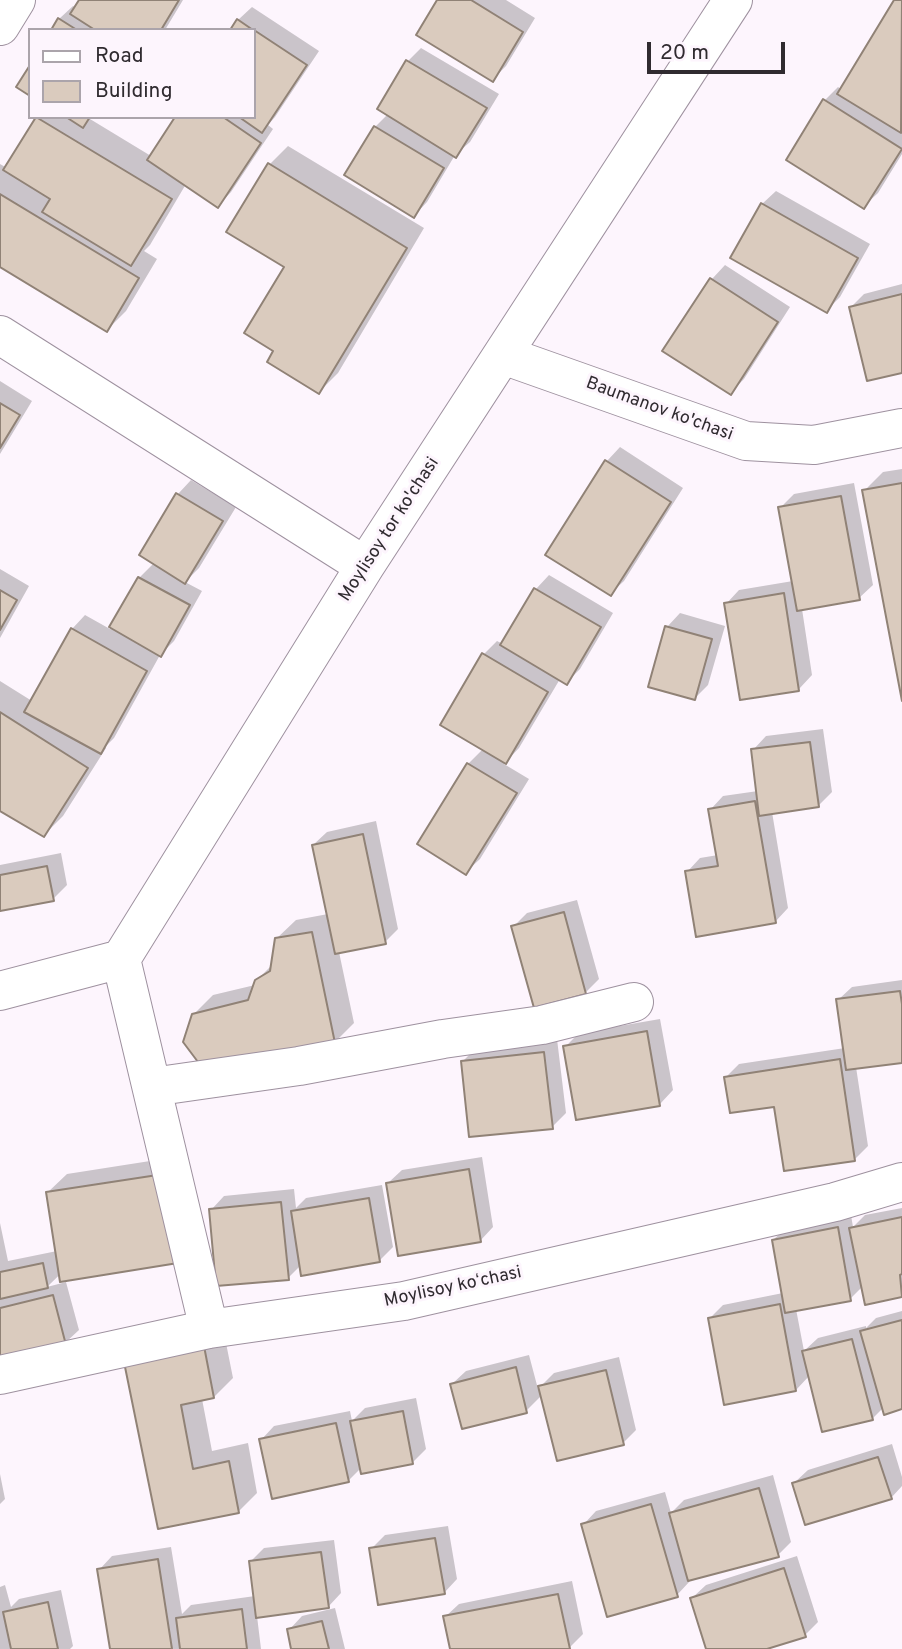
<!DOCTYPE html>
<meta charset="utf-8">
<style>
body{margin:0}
#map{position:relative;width:902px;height:1649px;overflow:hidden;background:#fdf5fd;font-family:Overpass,sans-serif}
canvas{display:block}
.legend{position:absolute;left:28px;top:28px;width:228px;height:91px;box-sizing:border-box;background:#fdf5fd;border:2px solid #aba4ab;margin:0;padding:9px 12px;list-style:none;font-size:21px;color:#302b30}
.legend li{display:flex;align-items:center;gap:14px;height:35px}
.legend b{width:35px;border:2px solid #aba4ab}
.scale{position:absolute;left:647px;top:42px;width:138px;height:32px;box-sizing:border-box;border:4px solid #302b30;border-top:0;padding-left:9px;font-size:21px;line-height:24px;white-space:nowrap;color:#302b30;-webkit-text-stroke:5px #fdf5fd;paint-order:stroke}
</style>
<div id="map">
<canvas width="902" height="1649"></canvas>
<ul class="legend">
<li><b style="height:9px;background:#fff"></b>Road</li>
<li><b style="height:19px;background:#dacbbe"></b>Building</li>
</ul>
<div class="scale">20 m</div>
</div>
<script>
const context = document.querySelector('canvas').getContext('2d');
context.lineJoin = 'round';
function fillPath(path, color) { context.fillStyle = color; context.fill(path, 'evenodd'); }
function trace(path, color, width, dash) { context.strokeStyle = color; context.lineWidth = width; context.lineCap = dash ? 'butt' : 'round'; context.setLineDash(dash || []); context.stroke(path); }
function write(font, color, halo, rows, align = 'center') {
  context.font = font + ' Overpass,sans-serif'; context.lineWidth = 6; context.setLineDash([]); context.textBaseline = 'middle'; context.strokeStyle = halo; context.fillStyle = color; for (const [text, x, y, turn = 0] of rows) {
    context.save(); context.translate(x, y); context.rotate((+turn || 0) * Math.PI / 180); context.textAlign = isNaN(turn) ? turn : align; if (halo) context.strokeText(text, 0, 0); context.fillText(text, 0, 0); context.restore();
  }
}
const shadow = new Path2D(`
 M81,0H183L165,30H53L59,19L73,6L76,8Z
 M439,0H506L535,18L506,66L493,79Z
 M897,0H902V154L878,193L864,206L824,101L838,87L842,90Z
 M252,7L319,51L275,117L268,125L273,129L231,192L218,206L186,184L150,245L144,251L157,259L126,311L107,330L0,265V164L7,168L38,117H91L90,119L151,156L177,117H254V30H232L238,20Z
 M421,48L499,94L470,142L455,155L427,202L414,216L375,127L388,114L379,109L408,61Z
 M288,146L424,228L338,373L319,392L275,351L287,267L269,165Z
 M776,191L870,244L840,297L827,310L762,204Z
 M725,265L790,307L744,379L730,393L665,351L712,279Z
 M902,284V371L851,307L864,294Z
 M0,381L32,401L0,454Z
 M620,447L683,488L624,581L610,594L548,554L607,461Z
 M902,469V691L864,491L883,472Z
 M191,480L236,507L199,568L185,582L202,591L174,641L160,655L114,738L105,747L106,748L63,816L44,835L0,809V681L32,701L72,629L85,615L110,629L139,578L154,563L141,555L178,494Z
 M854,483L873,585L859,598L802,609L812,675L799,689L726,604L739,590L793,581L780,508L794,494Z
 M0,569L29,586L0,638Z
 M549,575L613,613L580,669L566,683L560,679L519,748L504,764L529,779L480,859L466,872L419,843L468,764L483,749L484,654L497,641L503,644L536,589Z
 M680,613L725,626L708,685L695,698L667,627Z
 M823,729L832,792L818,806L772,812L788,908L775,922L687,872L700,858L718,855L710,810L723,796L758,791L753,750L766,736Z
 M376,821L398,929L385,942L339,952L354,1023L335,1042L193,1015L213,995L255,985L256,981L273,964L276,939L296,920L328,914L313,845L327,832Z
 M61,853L67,885L53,899L0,909V865Z
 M577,900L599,979L585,993L513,927L527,913Z
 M902,980V1061L856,1067L868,1146L854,1160L776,1105L726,1077L739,1064L845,1048L838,1000L852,987Z
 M660,1019L673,1090L660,1104L565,1047L579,1033Z
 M557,1039L566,1113L552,1127L463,1061L476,1048Z
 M182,1156L47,1287L66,1282L79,1330L65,1343L0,1360V1223L8,1261L57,1251L47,1193L67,1174Z
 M482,1157L493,1227L480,1241L388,1183L402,1170Z
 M382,1185L393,1247L379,1261L301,1265L288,1278L211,1210L224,1196L294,1189L296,1208L306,1198Z
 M902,1208V1296L867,1303L863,1286L850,1299L796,1309L804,1351L818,1338L866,1326V1328L876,1318L902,1311V1408L884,1407L872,1419L810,1375L796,1390L710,1318L723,1305L783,1293L773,1240L787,1227L851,1215L853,1227L865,1215Z
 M223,1328L233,1378L214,1397L202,1399L212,1451L248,1443L257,1493L238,1512L159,1527L126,1363Z
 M529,1355L538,1389L554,1373L619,1357L636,1430L623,1443L542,1395L526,1411L452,1384L466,1371Z
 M416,1398L426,1449L413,1462L361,1468L348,1481L261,1440L274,1426L350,1411L352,1421L365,1408Z
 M892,1444L902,1477V1486L891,1498L794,1483L808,1470Z
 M0,1474L5,1499L0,1504Z
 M773,1475L791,1542L778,1555L690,1579V1581L677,1595L583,1525L596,1511L665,1492L671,1513L684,1500Z
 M448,1526L457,1579L444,1593L371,1549L385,1535Z
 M334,1540L341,1593L328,1607L257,1616L261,1649H112L99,1570L112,1556L171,1547L182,1614L191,1605L255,1596L250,1562L264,1548Z
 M797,1556L818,1622L805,1635L761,1649H708L692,1598L706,1585Z
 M572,1581L583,1634L569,1648L452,1649L445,1617L459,1604Z
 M5,1585L11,1607L19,1599L61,1590L73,1646L70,1649H0V1587Z
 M335,1608L345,1649H293L289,1630L302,1616Z`);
const building = new Path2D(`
 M79,0H179L161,30H95L70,14Z
 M437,0H471L523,32L493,82L416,35Z
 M894,0H902L901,133L837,94Z
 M58,18L77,30H51Z
 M237,19L253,30H230Z
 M254,30L307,65L262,133L239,117H254Z
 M406,60L487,108L456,158L377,109Z
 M30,65V96L16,87Z
 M823,99L902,149L864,209L786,160Z
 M36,117L172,199L131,266L42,212L50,199L3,170Z
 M66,117H90L83,128Z
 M175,117H223L261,143L218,208L147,160Z
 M374,126L444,168L414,218L344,175Z
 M268,163L407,248L319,394L267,362L273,351L244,333L284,267L226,232Z
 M0,194L139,278L107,332L0,267Z
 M761,203L858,258L827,313L730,258Z
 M710,278L778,322L731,395L662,351Z
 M902,294V373L867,381L849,307Z
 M0,403L20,415L0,448Z
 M605,460L671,502L611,596L545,555Z
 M902,483V701L862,490Z
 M176,493L223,521L185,584L139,555Z
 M841,496L860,600L797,611L778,507Z
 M138,577L190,605L161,657L109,627Z
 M534,588L601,627L567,685L500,645Z
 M0,590L17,600L0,630Z
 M784,593L799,691L740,700L724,603Z
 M665,626L712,639L695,700L648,687Z
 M71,628L147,671L101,754L24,712Z
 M482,653L548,692L506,764L440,725Z
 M0,712L88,768L44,837L0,811Z
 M810,742L819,807L759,816L751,749Z
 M467,763L517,793L466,875L417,844Z
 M755,801L776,923L696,937L685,871L718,866L708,809Z
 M363,834L386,944L335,954L312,845Z
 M47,866L54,901L0,911V875Z
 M564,912L586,994L534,1008L511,926Z
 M312,932L335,1043L204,1070L183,1042L192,1014L248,1000L255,980L270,971L275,938Z
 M900,991L902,1004V1063L846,1070L836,999Z
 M647,1031L660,1106L576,1120L563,1046Z
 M544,1052L553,1129L469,1137L461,1061Z
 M840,1059L855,1161L784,1171L774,1107L730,1113L724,1077Z
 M469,1169L481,1242L398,1256L386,1183Z
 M164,1174L178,1263L60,1282L46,1192Z
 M369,1198L380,1262L301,1276L291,1211Z
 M281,1202L289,1280L216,1286L209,1209Z
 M902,1217V1274L900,1275L902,1297L865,1305L849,1228Z
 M838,1227L851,1301L785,1313L772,1240Z
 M43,1263L48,1288L0,1299V1272Z
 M53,1295L66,1345L0,1362V1308Z
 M780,1304L796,1391L724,1405L708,1318Z
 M902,1320V1409L884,1415L860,1331Z
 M852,1339L873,1420L822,1432L802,1351Z
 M204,1346L214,1398L181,1405L193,1469L229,1461L239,1513L158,1529L124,1362Z
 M516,1367L527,1413L462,1429L450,1384Z
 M606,1370L624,1445L557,1461L538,1386Z
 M403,1411L413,1464L361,1474L350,1421Z
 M336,1423L349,1482L272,1499L259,1439Z
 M878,1457L892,1499L805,1525L792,1483Z
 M759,1488L779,1557L688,1581L669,1513Z
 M651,1504L678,1597L607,1617L581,1524Z
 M435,1538L445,1594L378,1605L369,1548Z
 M321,1552L329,1608L256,1618L249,1561Z
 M158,1559L172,1649H110L97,1569Z
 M784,1568L806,1637L767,1649H706L690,1598Z
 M558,1594L570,1649H450L443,1616Z
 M48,1602L58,1649H11L3,1612Z
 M242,1609L247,1649H180L176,1618Z
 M322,1621L329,1649H291L287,1629Z`);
const minor = new Path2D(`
 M0,26L16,0
 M0,335L365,566
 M503,355L746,441L814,445L902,428
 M121,959L209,1329
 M0,991L121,959L365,566L733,0
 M152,1087L299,1066L443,1039L542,1025L634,1002
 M0,1375L209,1329L404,1301L835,1202L902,1182`);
const streetNames = [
 ["Baumanov ko'chasi",659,410,20],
 ["Moylisoy tor ko'chasi",390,530,-57],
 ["Moylisoy koʻchasi",453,1288,-12]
];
fillPath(shadow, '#0003');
fillPath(building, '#dacbbe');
trace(building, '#908276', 2);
trace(minor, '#9e919f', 40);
trace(minor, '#fff', 38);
write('18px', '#302b30', '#fdf5fd', streetNames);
</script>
